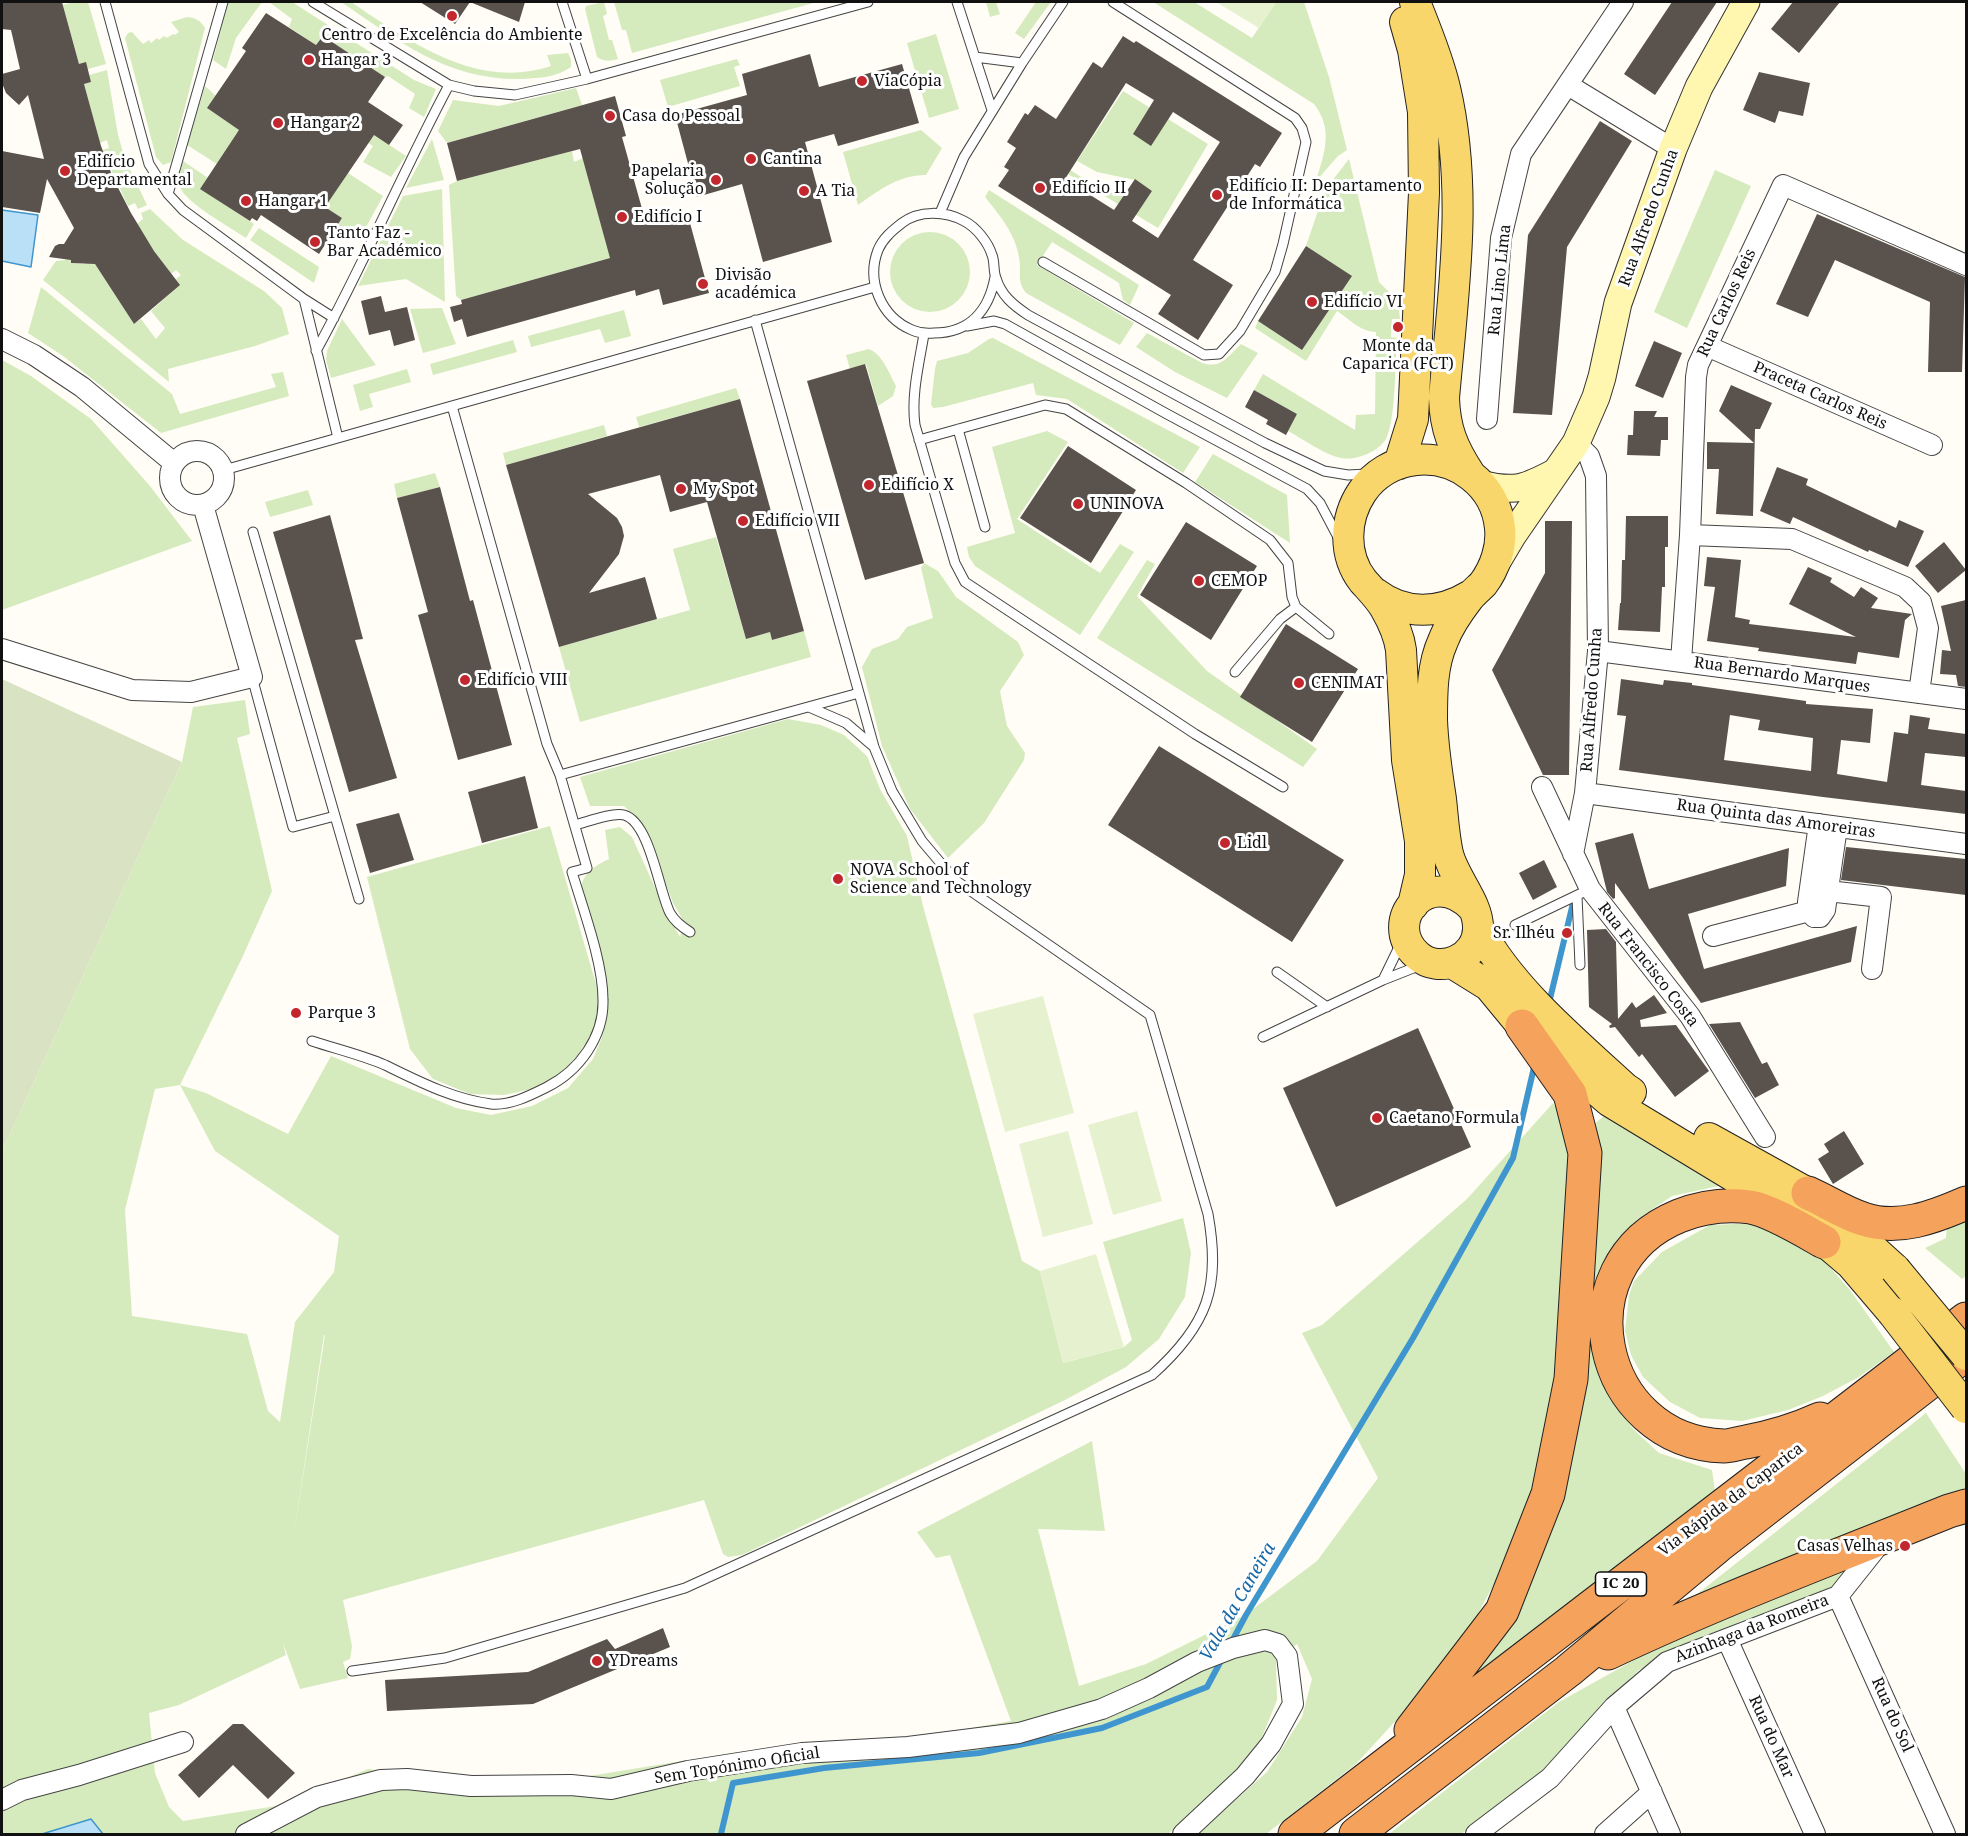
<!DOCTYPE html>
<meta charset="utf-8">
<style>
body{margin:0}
#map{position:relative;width:1968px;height:1836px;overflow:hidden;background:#fffdf5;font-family:"Noto Serif",serif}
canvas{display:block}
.frame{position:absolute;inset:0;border:3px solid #111;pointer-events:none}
</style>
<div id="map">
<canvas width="1968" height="1836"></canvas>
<div class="frame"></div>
</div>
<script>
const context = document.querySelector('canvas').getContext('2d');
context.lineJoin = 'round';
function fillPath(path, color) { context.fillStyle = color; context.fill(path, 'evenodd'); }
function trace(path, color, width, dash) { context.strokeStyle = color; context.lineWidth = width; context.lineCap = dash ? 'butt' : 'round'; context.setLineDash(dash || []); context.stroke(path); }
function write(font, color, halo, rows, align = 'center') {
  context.font = font + ' "Noto Serif",serif'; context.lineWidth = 6; context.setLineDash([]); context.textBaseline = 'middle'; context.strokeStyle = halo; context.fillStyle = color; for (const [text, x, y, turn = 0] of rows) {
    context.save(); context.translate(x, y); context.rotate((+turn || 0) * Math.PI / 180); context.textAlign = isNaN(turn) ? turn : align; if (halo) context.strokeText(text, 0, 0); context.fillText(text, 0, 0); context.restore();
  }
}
const green = new Path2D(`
 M70,2H88L106,64L88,69L79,64L63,5L70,3Z
 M228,2H262L236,38L226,69L213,60Z
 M269,2H292L414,80L436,89L424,117L409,108L415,94L388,76L385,77L323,36L316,45L289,27L292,19Z
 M341,2H351C409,41 477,91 551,66L547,55L568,53L571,60V67C557,77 540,78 523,79C448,81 400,42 341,2Z
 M604,2L607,14L603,16L609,40H612L618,59C610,61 604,62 597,57L585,9L586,6Z
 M614,2H817L632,53L626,30H622Z
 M986,2H996L1000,14L990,17Z
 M1036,2H1051L1024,39L1015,33Z
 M1153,2H1194L1252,38L1276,2H1304L1329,77L1347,150L1338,156L1316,181C1324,153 1334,130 1314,104Z
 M187,17C196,18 200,20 205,28L171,162L163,165L156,157L125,38L128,33L132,32L143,44L149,40L151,43L157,38L159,40L164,36L167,38L173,34L175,35L179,32L171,22Z
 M936,34L959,109L929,118L907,43Z
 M737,59L740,65L734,67L740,86L668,107L660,80Z
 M107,70L118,135L125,159L147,205L138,209L135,203L128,206L102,150L109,148L107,140L100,143L84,84L91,82L89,75Z
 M205,86L216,96L208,109L284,160L348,173L383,196L359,240L335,229L342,218L293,186L217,164L187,145Z
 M576,88L582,105L447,143L438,131L453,100L499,106Z
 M1123,91L1208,144L1158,228L1033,153L1035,147L1095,186L1126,193L1143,204L1152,191L1135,180L1097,172L1077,161Z
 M362,127L406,156L391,177L363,162L373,146L348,131Z
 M921,130L942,148L926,175C899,175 879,190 858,205L843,152Z
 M432,139L444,180L406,188Z
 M572,151L574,162L583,158L620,255L461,300L456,296L449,185L457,181Z
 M1349,159L1379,282L1398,301L1400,319H1392L1391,337L1397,338C1395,362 1396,419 1386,439C1378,452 1356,461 1341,458C1325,455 1303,439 1288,431L1297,414L1254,390L1263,374L1355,430L1356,415L1375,414L1376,332C1359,331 1351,320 1337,311L1306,361L1255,328L1258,321L1302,350L1351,276L1306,246L1325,190Z
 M183,161L208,178L201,189L254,224L246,238C231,228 188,204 181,189C177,179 181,170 183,161Z
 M1715,170L1751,186L1687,328L1654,312Z
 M442,189L445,302L406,279L358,286L403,196Z
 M989,190L1139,285L1130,305L1123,300L1119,283L1052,242L1037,265L1134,323L1120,345L1026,293C1016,280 1022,272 1019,257C1015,233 1000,216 985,197Z
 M150,209L183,240L264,291L282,308L289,334L255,346L168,369L169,382L43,280L56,261L65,260L71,254V263L85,264L86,255H89L134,324L141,319L156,339L165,328L151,311L179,285L176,279L181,275L176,270L171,274L154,251L137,224L143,219L141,213Z
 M259,228L319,267L314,283L250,240Z
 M890 272a40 40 0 1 1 80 0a40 40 0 1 1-80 0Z
 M41,287L172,394L180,414L276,387L271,374L283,372L289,396L161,433L63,356L28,333Z
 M442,308L456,344L423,353L410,309Z
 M624,310L631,336L605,343L600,329L531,347L528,336Z
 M342,319L376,365L331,378L326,360L327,351Z
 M1147,333L1202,363C1222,369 1227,357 1241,344L1258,353L1227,398L1175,372L1136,347Z
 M993,338L1200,447L1183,473L1067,399L1036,395L1033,383L943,407L933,408L931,404L935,369L937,361L968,353L989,339Z
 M513,340L517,352L433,375L430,364Z
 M869,349C883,355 889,373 896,386L893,396L878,406L866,364L850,369L846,355Z
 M2,360L31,376L91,419L150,486L192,541L2,610Z
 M407,369L411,382L369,394L373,407L360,411L353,385Z
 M736,388L740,399L639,427L636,417Z
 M604,425L607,436L506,465L503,453Z
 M1047,431L1068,442L1017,519L1100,573L1120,544L1134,552L1080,635L975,566L969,557L967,547L1015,533L992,447Z
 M1213,454L1287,495L1290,543L1195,482Z
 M435,473L440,487L397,498L394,484Z
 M308,490L313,505L270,517L265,502Z
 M716,537L746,639L770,632L772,640L804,631L811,657L580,722L559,647L690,610L673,549Z
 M1147,560L1155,564L1137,596L1207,671L1317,749L1303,767L1097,638Z
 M924,563L938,571L956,597L1018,642L1024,655L1000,691L1007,726L1025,753L1024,760L984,823L948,858L910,809L882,746L862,667L872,649L898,639L907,627L933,618L921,568Z
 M245,700L250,734L237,738L272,891L242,958L180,1085L206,1093L288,1134L331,1056L456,1108L491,1115L532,1106L568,1088L593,1059L602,1037L608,1007L606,976L581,889C583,872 595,866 609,859L605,830L620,827L632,837L669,918L680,937L684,922L673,903L656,858L640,822L624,806H590L580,777L788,719L821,725L844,735L867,756L880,789L907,836L923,906L1022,1261L1040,1271L1063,1363L1124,1347L1132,1340L1103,1242L1183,1218L1191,1253L1185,1297L1159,1339L1126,1367L1065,1400L742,1555L728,1557L723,1554L704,1500L343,1600L352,1646L350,1659L343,1662L348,1678L300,1689L283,1643L286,1655L179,1705L149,1713L155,1773L169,1807L183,1821L282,1805L368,1769L473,1782L583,1777L738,1752L943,1733L1011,1721L950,1555L936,1558L917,1532L1092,1441L1105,1531L1038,1529L1079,1686L1146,1664L1245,1615L1317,1561L1378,1478L1302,1333L1322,1325L1467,1199L1553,1103L1569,1130L1561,1309L1551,1443L1515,1544L1469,1631L1410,1705L1356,1764L1266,1834H1197L1267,1772L1302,1717L1312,1679L1297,1644L1276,1661L1277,1700L1256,1752L1168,1834H2V1151L182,762L193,707ZM180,1085L215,1151L339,1236L334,1272L295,1322L280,1422L268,1411L247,1334L132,1316L125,1210L155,1089ZM324,1335H325L292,1547Z
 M550,826L598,991L600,1021L577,1056L556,1078L532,1089L504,1095L470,1094L433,1079L410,1049L367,877Z
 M1605,1115L1719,1186L1672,1196L1638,1219L1608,1253L1592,1306L1609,1393L1633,1429L1659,1453L1712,1470L1715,1491L1699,1510L1453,1699L1557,1502L1592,1126Z
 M1966,1214V1276L1962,1279L1925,1248L1946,1238L1947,1224Z
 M1763,1223L1820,1256L1850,1290L1894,1352L1859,1377L1823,1396L1788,1410L1742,1421L1700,1418L1670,1402L1643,1377L1631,1355L1625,1331L1629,1295L1634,1281L1662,1252L1710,1225Z
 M1926,1413L1966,1474V1498L1696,1595Z
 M1850,1566L1828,1593L1741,1621L1639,1670L1603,1706L1540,1778L1461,1834H1389L1559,1702L1654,1649Z`);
const cemetery = new Path2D(`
 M2,679L182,762L2,1151Z`);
const pitch = new Path2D(`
 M1216,2H1276L1259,28Z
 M1043,996L1074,1113L1005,1132L973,1014Z
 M1137,1111L1162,1201L1113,1215L1088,1125Z
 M1068,1131L1093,1224L1043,1237L1019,1144Z
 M1096,1254L1124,1347L1063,1363L1040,1271Z`);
const water = new Path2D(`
 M2,210L38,215L31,267L2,261Z
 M91,1819L103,1834H42Z`);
const stream = new Path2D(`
 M1549,1003L1574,899
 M1231,1643L1246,1615L1413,1338L1513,1158L1535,1063
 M721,1834L733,1783L824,1768L979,1753L1102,1728L1207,1687L1223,1657`);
const building = new Path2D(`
 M2,2H62L79,64L86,62L91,82L84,84L101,146L113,178L131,213L154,251L180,285L134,324L95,264L71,263V260L49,257L55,246L59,244H64L74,228L47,179L40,213L2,207V151L44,159L28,95L19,105L6,93L2,83V74L20,69L11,30L2,29Z
 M420,2H470L455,24Z
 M470,2H525L519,22Z
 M1672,2H1717L1655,95L1624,74Z
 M1793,2H1840L1799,53L1771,29Z
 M266,13L316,45L323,36L385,77L368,102L403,125L389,145L374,135L325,207L342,218L319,254L261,215L257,221L252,218L250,221L200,189L239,130L207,108L246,51L242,48Z
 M1123,36L1134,43L1136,41L1282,133L1260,167L1255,164L1193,260L1233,285L1198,340L1158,314L1171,295L998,186L1009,170L1004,167L1016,148L1007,142L1025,113L1028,115L1035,105L1056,119L1093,62L1102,68ZM1126,83L1154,100L1133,134L1151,146L1173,112L1220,142L1158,238L1132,221L1152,191L1135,179L1114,210L1065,179Z
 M810,54L819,87L902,64L919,123L838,146L834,134L805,142L832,242L763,262L742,184L697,197L675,115L747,95L742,74Z
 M1759,72L1810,83L1803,116L1779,111L1775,123L1743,110Z
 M615,96L626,136L622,137L646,223L687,212L709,293L663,305L659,289L636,296L635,290L467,337L462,319L454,322L450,307L462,304L461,300L610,258L580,149L457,181L447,143Z
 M1600,121L1632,141L1567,247L1552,415L1513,413L1528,235Z
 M1817,214L1965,277L1962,372H1928L1930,302L1835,260L1808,317L1776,304Z
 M1306,246L1352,276L1302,350L1258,321Z
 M381,296L385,312L407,307L415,340L394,346L390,330L369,335L361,301Z
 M1654,341L1682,353L1663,398L1635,386Z
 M865,364L924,563L865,580L807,381Z
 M1731,385L1772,403L1760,429H1755L1753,516L1716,514L1719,469H1707V442L1754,443L1719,411Z
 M1254,390L1297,414L1286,435L1266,424L1268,420L1245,407Z
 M740,399L804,631L772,640L770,632L746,639L707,502L670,512L660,475L588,494L617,518L622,527L624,536L619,554L589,593L645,577L657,619L559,647L506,465Z
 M1634,411H1657L1654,417H1668V440H1661L1660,456L1627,455L1628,435H1633Z
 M1068,446L1136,490L1091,563L1020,518Z
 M1777,467L1808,479L1806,485L1896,528L1899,520L1924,531L1908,567L1869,550L1868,552L1793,517L1790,524L1760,511Z
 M440,487L470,601L473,600L512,745L458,760L418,615L428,612L397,498Z
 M330,515L363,639L355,640L397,778L349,792L273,532Z
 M1626,516H1668V547H1665V587H1662L1660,632L1618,630L1620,603H1621L1622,560H1625Z
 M1545,521H1572L1569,775H1543L1492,670L1545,573Z
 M1186,522L1257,566L1211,640L1140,595Z
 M1944,542L1966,570L1938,593L1915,566Z
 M1707,557L1741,560L1735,617L1750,620L1749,624L1856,637L1789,604L1808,567L1832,578L1830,582L1854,597L1861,587L1878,598L1871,608L1912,614L1905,620L1899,658L1858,652L1856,664L1758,651L1759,648L1707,641L1715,587L1704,586Z
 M1966,600V687L1958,686L1956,675L1940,674L1942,650L1951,651L1941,606Z
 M1286,624L1358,669L1312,742L1240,697Z
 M1621,679L1663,685L1664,680L1692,683V685L1806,701V704L1873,709L1870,743L1841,740L1837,774L1887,782L1894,732L1908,734L1910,715L1930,718L1928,729L1966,734V757L1925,753L1921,785L1966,791V814L1823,797L1619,770L1626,716L1617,715ZM1730,715L1760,720L1758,730L1813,738L1811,771L1724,760Z
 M1159,746L1344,860L1292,942L1108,825Z
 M525,776L538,828L482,843L468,792Z
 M399,813L414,860L370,873L356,824Z
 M1633,833L1649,889L1789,848L1786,886L1688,914L1704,969L1857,926L1851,962L1701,1003L1615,883V898L1613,899L1607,892L1595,843Z
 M1846,847L1966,859V895L1841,880Z
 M1544,860L1557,887L1533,900L1519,873Z
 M1606,929L1616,942L1618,1019L1632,1002L1636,1008L1654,995L1667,1013L1640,1020L1641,1027L1676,1025L1709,1071L1675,1097L1642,1054L1639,1057L1615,1027L1610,1028L1609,1026L1612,1024L1589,1007L1587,930Z
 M1740,1022L1762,1064L1767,1062L1779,1085L1755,1098L1709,1024Z
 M1418,1028L1471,1147L1336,1207L1283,1088Z
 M1844,1131L1864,1164L1833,1184L1818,1159L1829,1152L1824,1144Z
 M663,1628L670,1647L533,1704L387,1711L385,1680L528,1672L607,1639L615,1649Z
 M233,1724H243L295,1773L268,1799L233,1765L199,1798L178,1775Z`);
const lane = new Path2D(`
 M105,2L149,164L168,194L183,210L304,299L338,438
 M313,2L449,85L474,91L515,95L587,79L868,2
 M562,2L587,79
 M957,2L992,110
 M975,57L1022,63
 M168,194L223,2
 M940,213L964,157L1022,63L1063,2
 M1043,262L1204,355L1219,354L1240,331L1275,272L1283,244L1306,142L1302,128L1295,118L1113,2
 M995,277C989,310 970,333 934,333C926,334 919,333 912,330C881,317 866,281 878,250C883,238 893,230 902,223C919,210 945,211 964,221C976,227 988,242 992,255C995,262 993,271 996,278C1001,295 1013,305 1028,315L1265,443L1324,471L1348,475L1367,474
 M304,299L334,318
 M967,326L994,321L1005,324L1167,414L1307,489L1320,503L1339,539
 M924,334C919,364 911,395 915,425L955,563L965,582L1195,734L1283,787
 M316,351C364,264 402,173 449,85
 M958,429L985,527
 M919,440L1045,405L1066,409L1186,483L1270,540L1288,563L1292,597L1296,607L1329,634
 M224,470L875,287
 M253,532L359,899
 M1235,672L1280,619L1296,607
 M252,677L293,827L335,816
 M809,707L846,723L873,746
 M560,775L859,693
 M575,825C587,822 612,812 624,815C650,822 659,892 670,913C675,922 682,927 690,932
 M1577,896L1580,965
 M1515,925L1590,889
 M1277,972L1327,1007
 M1383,980L1401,943
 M1263,1037L1383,980L1421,965
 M312,1041C336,1049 362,1055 385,1065C420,1082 453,1099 491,1104C510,1106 531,1095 547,1087C579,1071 604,1037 603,1000C603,962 583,909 572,872L587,868L560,775L547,744L452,406
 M352,1671L445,1658L685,1588L1152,1375C1208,1325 1221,1287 1208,1214L1150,1015L955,880L922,841L892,791L874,747L859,693L755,320`);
const street = new Path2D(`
 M1568,85L1673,149
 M2,339L34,355L82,387L174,463
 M1707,346L1932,445
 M1487,419L1501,238L1521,154L1623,2
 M170 478a27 27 0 1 1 54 0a27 27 0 1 1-54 0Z
 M1690,535L1792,539L1905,587L1921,602L1928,628L1919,693
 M2,649L132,690L191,692L252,677L203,505
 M1598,651L1966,699
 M1681,661L1690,535L1696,377L1698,365L1783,185L1966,265
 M1542,787L1590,889L1690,1016L1765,1137
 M1585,793L1966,844
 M1819,824L1808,902L1809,911L1814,917H1820L1825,910L1837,827
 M1573,854L1585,793L1598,651L1596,476L1589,456L1576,443
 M1828,891L1881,897L1872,969
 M1713,936L1809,911
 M1838,1596L1945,1834
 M1727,1639L1815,1834
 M1614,1707L1670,1834
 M2,1800L22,1790L79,1775L183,1742
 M246,1834L317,1797L381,1780L407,1779L471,1786L571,1785L611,1789L688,1771L802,1753L908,1747L1019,1733L1102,1709L1149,1688L1197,1662L1233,1648L1265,1640L1278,1644L1287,1656L1293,1704L1271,1744L1245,1776L1183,1834
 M1476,1834L1550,1778L1614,1707L1667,1662L1838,1596L1881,1542
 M1605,1834L1652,1792`);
const secondary = new Path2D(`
 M1481,484C1515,493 1526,488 1556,472
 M1496,563L1512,536L1576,443L1596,397L1602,377L1618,303L1673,149L1699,87L1746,2`);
const primary = new Path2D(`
 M1415,2C1426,30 1438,58 1445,88C1469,190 1453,296 1444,398C1445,429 1453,448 1470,474
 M1399,464L1413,419L1424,193L1423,112L1413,50L1405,22
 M1375,593C1405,616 1440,614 1471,595
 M1413,905L1420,875V841L1407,760L1401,650C1399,635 1393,622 1385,608C1379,598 1371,590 1363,581C1343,555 1344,519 1362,492C1374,474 1394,462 1416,460C1457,456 1496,485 1500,528C1502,547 1495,568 1483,584C1478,589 1473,593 1469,598C1459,611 1449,625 1443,641C1432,665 1432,693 1432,720C1433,746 1437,773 1441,799C1443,817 1444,836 1448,854C1454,878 1478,903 1478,927C1479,958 1440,976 1417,955C1380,921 1430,864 1472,907
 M1479,929C1512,990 1574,1041 1625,1088L1631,1092
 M1452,963L1489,986L1522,1026L1609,1101L1784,1207L1851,1264L1892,1312
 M1709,1138L1808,1193L1842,1221L1895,1269`);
const highway = new Path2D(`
 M1808,1193C1826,1201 1844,1213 1863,1219C1898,1231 1934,1217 1966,1203
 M1820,1419C1796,1430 1772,1437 1746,1442C1739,1443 1731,1446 1724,1446C1596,1442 1559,1265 1679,1216C1702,1207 1726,1204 1750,1207C1770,1210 1806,1232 1824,1242
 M1608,1653C1720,1600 1835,1557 1949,1511L1966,1506
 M1411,1730L1502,1611L1548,1494L1571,1379L1585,1153L1570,1094L1522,1026
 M1295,1834L1966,1319
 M1356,1834L1568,1671L1718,1546L1966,1354`);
const primaryBridge = new Path2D(`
 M1895,1269L1966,1355
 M1892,1312L1966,1408`);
const markers = [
 [452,16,6,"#c4262e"],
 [309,60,6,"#c4262e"],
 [862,81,6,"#c4262e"],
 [610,116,6,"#c4262e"],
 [278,123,6,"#c4262e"],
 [751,159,6,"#c4262e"],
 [65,171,6,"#c4262e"],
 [716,180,6,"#c4262e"],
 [1040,188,6,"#c4262e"],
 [804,191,6,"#c4262e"],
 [1217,195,6,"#c4262e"],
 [246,201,6,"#c4262e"],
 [622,217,6,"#c4262e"],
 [315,242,6,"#c4262e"],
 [703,284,6,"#c4262e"],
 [1312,302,6,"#c4262e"],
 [1398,327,6,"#c4262e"],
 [869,485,6,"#c4262e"],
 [681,489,6,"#c4262e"],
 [1078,504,6,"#c4262e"],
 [743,521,6,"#c4262e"],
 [1199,581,6,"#c4262e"],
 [465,680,6,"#c4262e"],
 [1299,683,6,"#c4262e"],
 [1225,843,6,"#c4262e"],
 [838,879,6,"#c4262e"],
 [1567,933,6,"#c4262e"],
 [296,1013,6,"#c4262e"],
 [1377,1118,6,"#c4262e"],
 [1905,1546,6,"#c4262e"],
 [597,1661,6,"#c4262e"]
];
const shields = [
 [1621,1584,51]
];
const shieldNames = [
 ["IC 20",1621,1584]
];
const poiNames = [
 ["Centro de Excelência do Ambiente",452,35,"center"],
 ["Hangar 3",321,60],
 ["ViaCópia",874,81],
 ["Casa do Pessoal",622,116],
 ["Hangar 2",290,123],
 ["Cantina",763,159],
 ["Edifício",77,162],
 ["Departamental",77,180],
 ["Papelaria",704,171,"right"],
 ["Solução",704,189,"right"],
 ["Edifício II: Departamento",1229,186],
 ["de Informática",1229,204],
 ["Edifício II",1052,188],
 ["A Tia",816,191],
 ["Hangar 1",258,201],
 ["Edifício I",634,217],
 ["Tanto Faz -",327,233],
 ["Bar Académico",327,251],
 ["Divisão",715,275],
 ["académica",715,293],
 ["Edifício VI",1324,302],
 ["Monte da",1398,346,"center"],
 ["Caparica (FCT)",1398,364,"center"],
 ["Edifício X",881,485],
 ["My Spot",693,489],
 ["UNINOVA",1090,504],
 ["Edifício VII",755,521],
 ["CEMOP",1211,581],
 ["Edifício VIII",477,680],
 ["CENIMAT",1311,683],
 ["Lidl",1237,843],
 ["NOVA School of",850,870],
 ["Science and Technology",850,888],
 ["Sr. Ilhéu",1555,933,"right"],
 ["Parque 3",308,1013],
 ["Caetano Formula",1389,1118],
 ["Casas Velhas",1893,1546,"right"],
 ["YDreams",609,1661]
];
const streetNames = [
 ["Rua Alfredo Cunha",1649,218,-70],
 ["Rua Lino Lima",1500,280,-84],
 ["Rua Carlos Reis",1727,303,-65],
 ["Praceta Carlos Reis",1820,396,24],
 ["Rua Bernardo Marques",1782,675,8],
 ["Rua Alfredo Cunha",1592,700,-86],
 ["Rua Quinta das Amoreiras",1776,819,8],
 ["Rua Francisco Costa",1648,965,52],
 ["Via Rápida da Caparica",1731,1500,-37],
 ["Azinhaga da Romeira",1752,1629,-21],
 ["Rua do Sol",1892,1715,66],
 ["Rua do Mar",1771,1737,66],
 ["Sem Topónimo Oficial",737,1766,-9]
];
const waterNames = [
 ["Vala da Caneira",1238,1602,-60]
];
fillPath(green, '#d5ebbd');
fillPath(cemetery, '#d9e3c4');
fillPath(pitch, '#e6f2cf');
fillPath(water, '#b9e0f7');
trace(water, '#3f96cf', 1.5);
trace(stream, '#3f96cf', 6);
fillPath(building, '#5a524d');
trace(lane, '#444', 11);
trace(street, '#444', 22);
trace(secondary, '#333', 29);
trace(primary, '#222', 32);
trace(highway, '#222', 35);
trace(lane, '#fff', 9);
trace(street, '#fff', 20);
trace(secondary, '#fff6b0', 27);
trace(primary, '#f9d66b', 30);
trace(highway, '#f5a25d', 33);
trace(primaryBridge, '#222', 32, []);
trace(primaryBridge, '#f9d66b', 30);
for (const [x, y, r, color] of markers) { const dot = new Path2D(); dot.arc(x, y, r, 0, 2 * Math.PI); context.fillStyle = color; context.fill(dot); trace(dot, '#fff', 2); }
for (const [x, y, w] of shields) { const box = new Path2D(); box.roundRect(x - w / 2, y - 12, w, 24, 4.5); context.fillStyle = '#fff'; context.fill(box); trace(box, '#111', 1.5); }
write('bold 15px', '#111', null, shieldNames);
write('16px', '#111', '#fff', poiNames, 'left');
write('16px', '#111', '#fff', streetNames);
write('italic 18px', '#1768a6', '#fff', waterNames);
</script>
